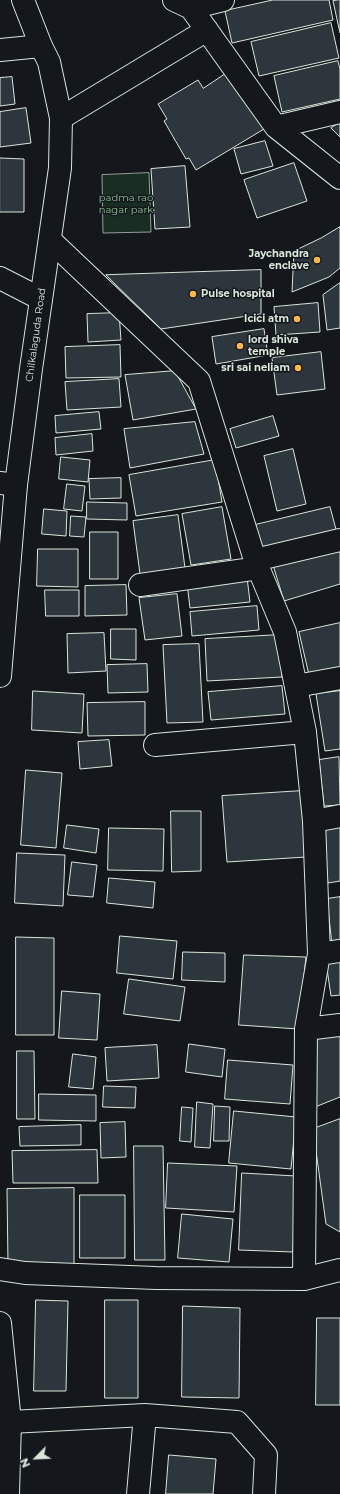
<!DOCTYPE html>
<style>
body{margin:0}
#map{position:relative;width:340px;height:1494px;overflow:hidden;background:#14181c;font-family:Montserrat,sans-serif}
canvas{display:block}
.north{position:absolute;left:16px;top:1438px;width:40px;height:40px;-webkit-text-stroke:3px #14181c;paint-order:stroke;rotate:246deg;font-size:11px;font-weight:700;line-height:16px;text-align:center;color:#d8e6dc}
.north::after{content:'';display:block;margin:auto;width:14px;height:18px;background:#d8e6dc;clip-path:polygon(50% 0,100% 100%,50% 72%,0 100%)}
</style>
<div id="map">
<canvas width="340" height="1494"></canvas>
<div class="north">N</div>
</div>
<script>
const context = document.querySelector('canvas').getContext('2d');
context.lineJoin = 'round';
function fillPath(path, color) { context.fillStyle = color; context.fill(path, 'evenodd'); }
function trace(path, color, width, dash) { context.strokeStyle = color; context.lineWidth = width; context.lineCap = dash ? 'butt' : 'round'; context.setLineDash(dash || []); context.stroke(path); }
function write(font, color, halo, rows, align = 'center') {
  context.font = font + ' Montserrat,sans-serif'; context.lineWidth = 3; context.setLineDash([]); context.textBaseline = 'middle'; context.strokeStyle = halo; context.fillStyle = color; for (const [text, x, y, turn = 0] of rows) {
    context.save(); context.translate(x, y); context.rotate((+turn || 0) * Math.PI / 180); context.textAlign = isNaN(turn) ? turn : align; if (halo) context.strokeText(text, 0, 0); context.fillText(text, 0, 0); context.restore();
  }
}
const green = new Path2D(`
 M149,173L151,232L103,233L102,175Z`);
const building = new Path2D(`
 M273,0H329L333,20L232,43L225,11Z
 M340,0V33L333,1Z
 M331,23L339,58L259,76L251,42Z
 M338,61L340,69V99L282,112L274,76Z
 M230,71L264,129L196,170L189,158L186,159L164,121L167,119L158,104L198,80L203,88Z
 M12,77L15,104L0,106V78Z
 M26,108L31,143L0,147V112Z
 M340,123V137L331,128Z
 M265,141L273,166L241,174L234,149Z
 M0,158L24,159V212H0Z
 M294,163L307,201L257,218L244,180Z
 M185,166L190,227L155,229L151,169Z
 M340,227V268L329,277L292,292L294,251L321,238Z
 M261,270V314L161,329L106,275Z
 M340,283V328L327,330L323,295Z
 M318,303L320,332L276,335L274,307Z
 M119,313L121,340L88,342L87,314Z
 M264,329L268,355L216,364L212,337Z
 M120,345L121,377L66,378L65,347Z
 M321,352L325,389L277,395L272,358Z
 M175,371L196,409L133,420L125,375Z
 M119,379L121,407L67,410L65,382Z
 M99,412L101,429L56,433L55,416Z
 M273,416L279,436L236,448L230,429Z
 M195,422L204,454L130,468L124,429Z
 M92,434L93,451L56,455L55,438Z
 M293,449L306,504L277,511L264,456Z
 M61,457L90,460L88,482L59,479Z
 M215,460L222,502L136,516L129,475Z
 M121,478V498L90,499L89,479Z
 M67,484L85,486L82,511L64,509Z
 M87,502L127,503V520L87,519Z
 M222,507L231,559L191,565L182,514Z
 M330,507L337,533L261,551L255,525Z
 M44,509L67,511L66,536L42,534Z
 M178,515L185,568L140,574L133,521Z
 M71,516L86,517L84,537L70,536Z
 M90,532H118V579H90Z
 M337,545L340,553V584L284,601L273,565Z
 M38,549H78V587L37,586Z
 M247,577L250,602L190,608L187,583Z
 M126,585L127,615L85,616V586Z
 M45,590H79V616H46Z
 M177,594L182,636L145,640L139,598Z
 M257,606L259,630L192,636L190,612Z
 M340,623V681L312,688L299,632Z
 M111,629H136V660L111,659Z
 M104,633L106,671L68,673L67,634Z
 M280,635L282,677L207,681L205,639Z
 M199,644L203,722L167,723L163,645Z
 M147,664L148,692L108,693L107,665Z
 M282,686L285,714L211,720L208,692Z
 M33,691L84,694L82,733L32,730Z
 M340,691V749L325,751L316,694Z
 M145,702V735L88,736L87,703Z
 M109,740L112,766L80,769L78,742Z
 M339,757L340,805L324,806L319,760Z
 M26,770L62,773L56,848L21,845Z
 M302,791L306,857L227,862L222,796Z
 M171,811H201V871L172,872Z
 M340,822V881L328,883L321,824Z
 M67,825L99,829L96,853L64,848Z
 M109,828L164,829L163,871L108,870Z
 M17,853L65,855L63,906L15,903Z
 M72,862L97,865L93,897L68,895Z
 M109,878L155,882L153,908L107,903Z
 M340,897V944L332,945L327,899Z
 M120,936L177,941L173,979L117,973Z
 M16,937L54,938V1035H16Z
 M183,952L225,953V982L182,980Z
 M244,955L306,957L298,1029L239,1025Z
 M340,960V995L331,996L326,962Z
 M129,979L185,987L180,1021L124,1014Z
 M62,991L100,994L97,1040L59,1038Z
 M340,1031V1097L310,1109L311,1037Z
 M189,1044L225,1049L222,1077L186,1072Z
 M157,1045L159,1078L107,1081L105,1048Z
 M17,1051H34L35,1119H17Z
 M73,1054L96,1057L93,1089L69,1087Z
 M228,1060L293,1065L290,1104L225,1099Z
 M104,1086L136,1087L135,1108L103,1107Z
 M39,1094L96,1095V1121L39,1120Z
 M197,1102L213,1104L210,1148L195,1147Z
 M215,1106L230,1107L229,1141H214Z
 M182,1107L193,1108L191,1142L180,1141Z
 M234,1111L296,1117L291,1169L229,1163Z
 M340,1119V1232L326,1224L313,1129Z
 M125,1122L126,1157L101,1158L100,1123Z
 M81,1125V1145L20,1146L19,1127Z
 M134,1146H163L165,1260H135Z
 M97,1150L98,1183H13L12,1151Z
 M168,1163L237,1166L234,1212L166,1208Z
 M242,1173L296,1176L293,1252L239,1250Z
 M74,1188V1265H8L7,1189Z
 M80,1195H125V1258H80Z
 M182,1214L233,1219L229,1262L178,1258Z
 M36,1300L68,1301L66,1391H34Z
 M105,1300H138V1398H105Z
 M183,1306L240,1308L239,1398L182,1397Z
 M317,1318H340V1405H316Z
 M169,1455L216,1459L213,1494H166Z`);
const street = new Path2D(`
 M174,0L191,8L276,127L340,178
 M191,8L223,0
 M0,50L41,46
 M61,118L207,30
 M276,127L340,112
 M50,240L199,381L255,560L285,632L305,732L314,821L319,954L306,1029L304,1279
 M0,278L41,299
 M0,483L16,485
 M255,560L340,540
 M140,585L259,568
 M296,686L340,678
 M155,745L305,732
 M314,821L340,816
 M319,954L340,951
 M306,1029L340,1025
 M0,1269L25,1273L156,1278L304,1279L340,1270
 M10,1422L145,1415L237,1422L266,1455L264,1494
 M138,1494L145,1415`);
const secondary = new Path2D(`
 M0,676L16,485L31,369L60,168L61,118L49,62L41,46L23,0
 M0,1323L10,1422L8,1494`);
const markers = [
 [317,260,4,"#ffb74d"],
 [193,294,4,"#ffb74d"],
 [297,319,4,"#ffb74d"],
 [240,346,4,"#ffb74d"],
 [298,368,4,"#ffb74d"]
];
const parkNames = [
 ["padma rao",126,198],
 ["nagar park",126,210]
];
const poiNames = [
 ["Jaychandra",309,254],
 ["enclave",309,266],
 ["Pulse hospital",201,294,"left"],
 ["Icici atm",289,319],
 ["lord shiva",248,340,"left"],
 ["temple",248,352,"left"],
 ["sri sai neliam",290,368]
];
const streetNames = [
 ["Chilkalaguda Road",36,335,-82]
];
fillPath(green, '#1a2d24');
trace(green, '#939e99', 1);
fillPath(building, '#2c363c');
trace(building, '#d8e6dc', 1);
trace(street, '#d8e6dc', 24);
trace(secondary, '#d8e6dc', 24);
trace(street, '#14181c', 22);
trace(secondary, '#14181c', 22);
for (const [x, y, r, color] of markers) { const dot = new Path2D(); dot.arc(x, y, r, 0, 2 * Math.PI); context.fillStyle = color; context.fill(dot); trace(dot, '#14181c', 1.5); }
write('10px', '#8ac095', '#14181c', parkNames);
write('bold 10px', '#d8e6dc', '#14181c', poiNames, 'right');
write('10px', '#d8e6dc', '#14181c', streetNames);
</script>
